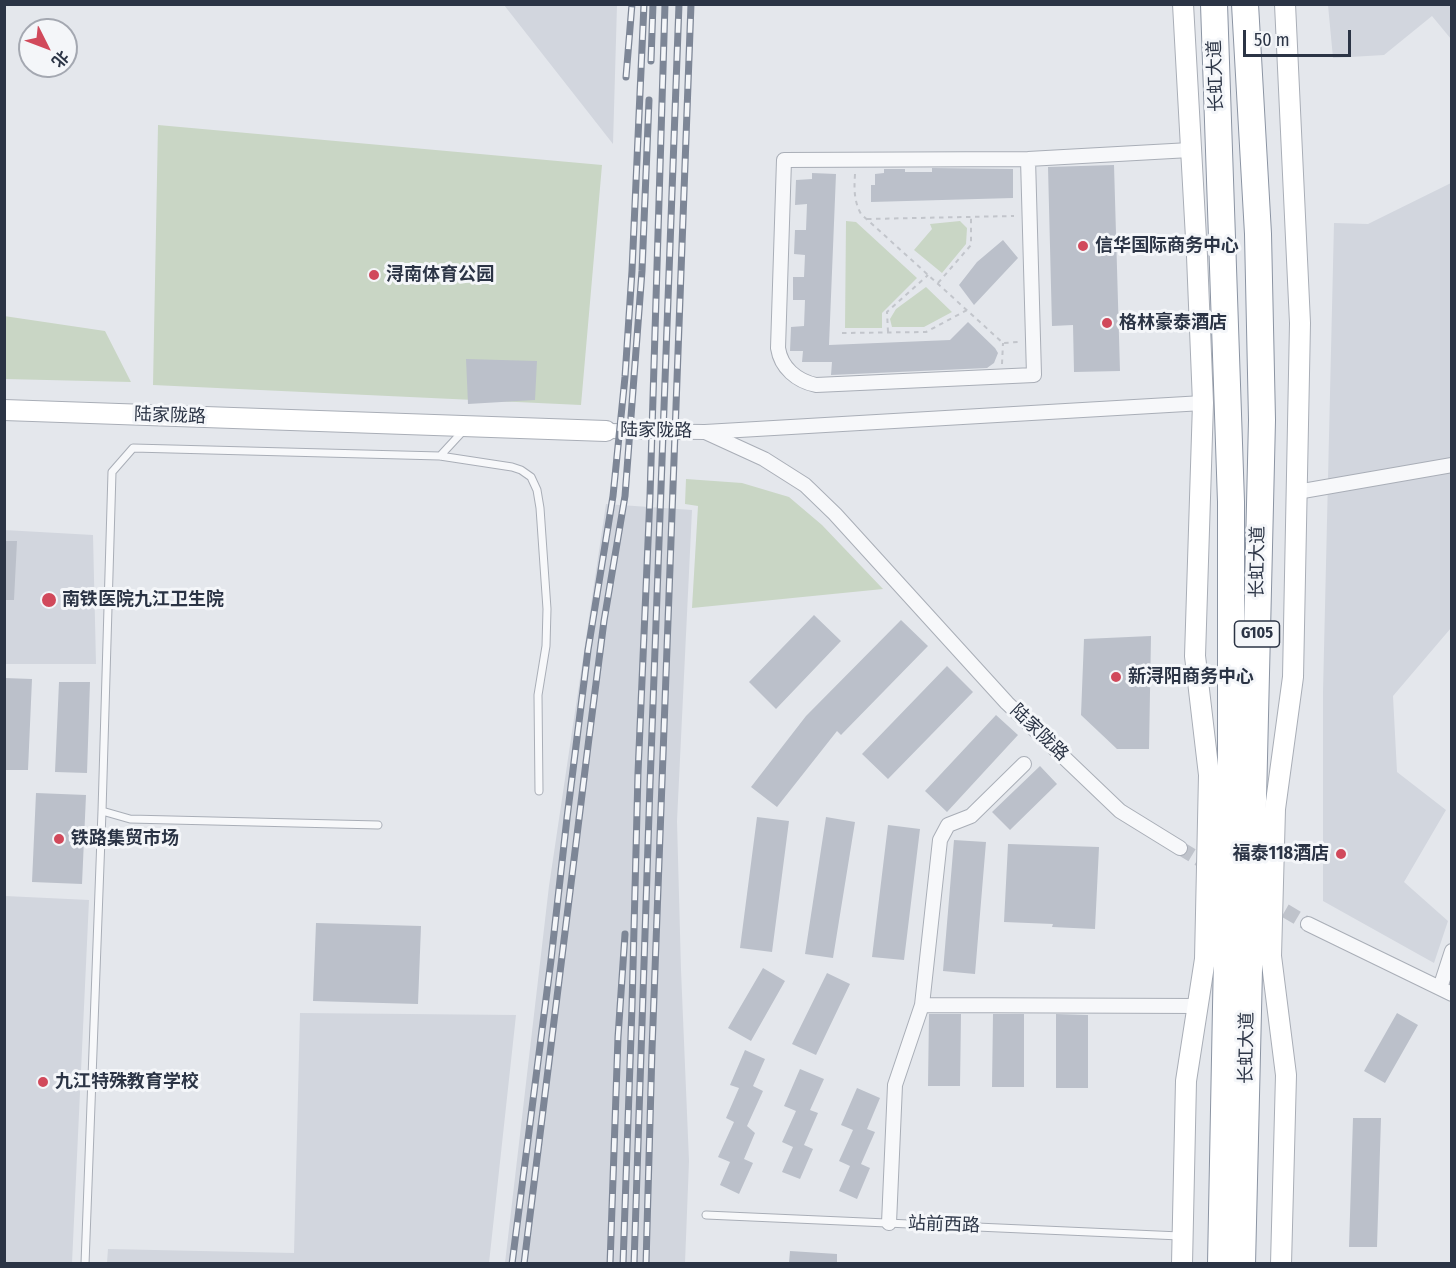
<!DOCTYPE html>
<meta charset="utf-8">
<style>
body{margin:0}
#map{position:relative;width:1456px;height:1268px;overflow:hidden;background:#e4e7ec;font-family:"Fira Sans Condensed","Noto Sans SC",sans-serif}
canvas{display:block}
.frame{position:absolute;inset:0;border:6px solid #2b3445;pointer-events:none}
.north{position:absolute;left:18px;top:18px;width:60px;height:60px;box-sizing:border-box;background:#f4f6f9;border:2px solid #a4a8b1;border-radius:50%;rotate:132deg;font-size:16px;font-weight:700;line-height:24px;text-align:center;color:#2b3445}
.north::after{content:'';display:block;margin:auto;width:21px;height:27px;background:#d1495b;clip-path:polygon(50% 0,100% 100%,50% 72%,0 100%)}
.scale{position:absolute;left:1243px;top:30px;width:108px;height:27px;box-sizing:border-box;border:3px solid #2b3445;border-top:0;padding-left:8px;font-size:18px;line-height:21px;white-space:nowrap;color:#2b3445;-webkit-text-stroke:4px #f4f6f9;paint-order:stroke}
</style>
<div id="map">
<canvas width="1456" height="1268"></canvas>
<div class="frame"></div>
<div class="north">北</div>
<div class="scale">50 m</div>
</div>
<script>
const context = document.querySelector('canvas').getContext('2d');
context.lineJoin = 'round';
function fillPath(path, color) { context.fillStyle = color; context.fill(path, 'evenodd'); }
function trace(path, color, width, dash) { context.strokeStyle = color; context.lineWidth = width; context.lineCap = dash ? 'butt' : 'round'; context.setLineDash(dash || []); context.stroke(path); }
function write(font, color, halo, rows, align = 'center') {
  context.font = font + ' "Fira Sans Condensed","Noto Sans SC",sans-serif'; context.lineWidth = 6; context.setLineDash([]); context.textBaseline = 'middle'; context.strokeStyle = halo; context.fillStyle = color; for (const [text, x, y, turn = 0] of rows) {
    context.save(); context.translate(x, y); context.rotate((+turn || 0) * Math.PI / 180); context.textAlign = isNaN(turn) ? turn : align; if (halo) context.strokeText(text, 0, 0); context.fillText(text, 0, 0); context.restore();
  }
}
const built = new Path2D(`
 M504,5H617L613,144Z
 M1328,5H1451V39L1432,16L1384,55L1333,58Z
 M1451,183V628L1393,696L1397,772L1446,810L1404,882L1448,921L1434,963L1323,901V692L1334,223L1368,224Z
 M606,504L692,510L677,821L681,970L689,1161L685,1263H505L549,886Z
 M4,530L93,535L96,664H5Z
 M5,896L89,900L72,1263H5Z
 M300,1013L516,1015L489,1263H107L108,1249L294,1253Z`);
const green = new Path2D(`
 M158,125L602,165L581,405L153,385Z
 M846,221L856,222L917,278L882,313V328H845Z
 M960,221L967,228L966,244L942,273L914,250L932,229L930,224Z
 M926,287L952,312L924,327H892L890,319L896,309Z
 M4,316L105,331L131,382L5,379Z
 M686,479L742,483L789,497L822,525L883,589L692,608L698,506L685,504Z`);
const building = new Path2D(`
 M1114,165L1120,371L1074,372L1073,325L1052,326L1048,167Z
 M932,168L1013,169V198L871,202V185H875V174L884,173V169H905V172H932Z
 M812,173L836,174L829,345L950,340L968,322L995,348L998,353L994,363L987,368L831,375L832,362H802L803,351H790L791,327L804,326L805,300H793V277H804L805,255L794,254L795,230H806L807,204L795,205L796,180L812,179Z
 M1003,240L1018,258L974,305L959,285L977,262Z
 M466,359L537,361L535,400L468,404Z
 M4,541H17L14,600H4Z
 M814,615L841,641L776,709L749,682Z
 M901,620L928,646L841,735L837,731L777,807L751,787L806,716Z
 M1151,636L1149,749H1117L1081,715L1084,639Z
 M947,666L973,692L888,779L862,754Z
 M4,678L32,679L28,770H4Z
 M59,682H90L87,773L55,772Z
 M996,715L1018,735L947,812L925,791Z
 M1040,766L1057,784L1010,830L992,812Z
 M36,793L86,795L82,884L32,882Z
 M757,817L789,821L772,952L740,948Z
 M826,817L855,822L833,958L805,954Z
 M888,825L920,829L904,960L872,957Z
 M954,840L986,842L975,974L943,971Z
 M1008,844L1099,847L1095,929L1052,927L1053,924L1004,922Z
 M316,923L421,926L418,1004L313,1001Z
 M763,968L785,981L751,1041L728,1028Z
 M827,973L850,984L816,1055L792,1044Z
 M1397,1013L1418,1025L1385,1083L1364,1071Z
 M929,1014H961L960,1086H928Z
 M993,1014H1024V1087H992Z
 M1056,1014L1088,1015V1088H1056Z
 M745,1050L765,1059L753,1086L763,1091L747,1126L755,1133L744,1159L753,1163L739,1194L720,1185L730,1162L718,1157L734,1122L726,1118L739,1088L730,1085Z
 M800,1069L824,1079L810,1110L818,1113L804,1145L813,1149L800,1179L782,1172L793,1147L782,1142L796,1111L784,1106Z
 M857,1088L880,1098L867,1129L875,1132L861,1164L870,1168L857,1199L839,1191L850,1166L839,1161L853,1130L841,1125Z
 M1353,1118H1381L1377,1247H1349Z
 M790,1251L837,1254V1263H789Z`);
const streetTunnel = new Path2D(`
 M1180,848L1212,867
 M1267,900L1308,924`);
const path = new Path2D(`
 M855,174C854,190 854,201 861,214L1003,343L1019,342
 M867,219L1014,216
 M938,283L971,245V217
 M888,332L887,312L928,275
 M842,333L926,332L967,310
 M1002,364L1003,343`);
const lane = new Path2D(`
 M440,456L464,430
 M102,811L130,819L378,825
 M706,1215L1180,1236
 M85,1264L102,811L112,472L133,448L440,456L512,467L521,470L531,477L537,490L540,508L547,609L546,646L538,695L539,791`);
const street = new Path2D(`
 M1028,159L1034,375L816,385C797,381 781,368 778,348L784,160L1028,159L1190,150
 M606,431L705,432L1203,403
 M705,432L764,459L805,485L835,514L1007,703L1120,811L1180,848
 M1297,492L1452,465
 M1308,924L1452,994
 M1440,988L1452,951
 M922,1005L1197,1006
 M889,1223L895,1085L922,1005L940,840L948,825L971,816L1024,764`);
const secondary = new Path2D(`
 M4,410L606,431
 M1182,1264L1186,1081L1205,959L1209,775L1195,656L1203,403L1197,256L1183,4
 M1281,1264L1286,1075L1271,956L1275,809L1293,677L1300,323L1285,4`);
const highway = new Path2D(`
 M1214,4L1231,502V750L1221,1264
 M1242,1264L1262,420L1258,234L1245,4`);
const rail = new Path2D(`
 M651,61L653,4
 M626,77L632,4
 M512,1264L551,960L567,818L588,650L613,496L625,377L632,271L644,4
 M524,1264L589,738L604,621L625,496L642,271L649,100
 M610,1264L618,1037L625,934
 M623,1264L632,1006L638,773L650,496L665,4
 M634,1264L650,784L679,4
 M646,1264L652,1050L691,4`);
const markers = [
 [1083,246,6,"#d1495b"],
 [374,275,6,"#d1495b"],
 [1107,323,6,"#d1495b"],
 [49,600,8,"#d1495b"],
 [1116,677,6,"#d1495b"],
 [59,839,6,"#d1495b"],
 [1341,854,6,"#d1495b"],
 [43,1082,6,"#d1495b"]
];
const shields = [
 [1257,634,45]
];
const shieldNames = [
 ["G105",1257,634]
];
const streetNames = [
 ["长虹大道",1216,76,-92],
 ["陆家陇路",170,416,2],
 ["陆家陇路",656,431,1],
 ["长虹大道",1258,562,-89],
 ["陆家陇路",1039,733,44],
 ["长虹大道",1247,1048,-89],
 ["站前西路",944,1225,2]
];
const poiNames = [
 ["信华国际商务中心",1095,246],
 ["浔南体育公园",386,275],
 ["格林豪泰酒店",1119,323],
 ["南铁医院九江卫生院",62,600],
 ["新浔阳商务中心",1128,677],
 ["铁路集贸市场",71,839],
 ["福泰118酒店",1329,854,"right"],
 ["九江特殊教育学校",55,1082]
];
fillPath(built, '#d2d6de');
fillPath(green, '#c9d6c5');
fillPath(building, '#bbc0ca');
trace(streetTunnel, '#bfc3cb', 14, [14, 7]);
trace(lane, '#a9aeb7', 9);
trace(street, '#a9aeb7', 16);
trace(secondary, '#a9aeb7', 22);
trace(highway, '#8b94a3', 28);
trace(path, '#c2c5cb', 2, [4.5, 4.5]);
trace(lane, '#f7f8fa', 7);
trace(street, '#f7f8fa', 14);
trace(secondary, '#fff', 20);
trace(highway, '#fff', 26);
trace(rail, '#7d8696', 7);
trace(rail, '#f4f6f9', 4.5, [14]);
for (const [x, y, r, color] of markers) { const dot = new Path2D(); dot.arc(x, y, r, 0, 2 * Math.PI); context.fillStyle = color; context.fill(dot); trace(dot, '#f4f6f9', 2); }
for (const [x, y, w] of shields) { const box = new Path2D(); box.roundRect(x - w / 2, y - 13, w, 26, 4.5); context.fillStyle = '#f4f6f9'; context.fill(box); trace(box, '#2b3445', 1.5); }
write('bold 16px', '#2b3445', null, shieldNames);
write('18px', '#2b3445', '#f4f6f9', streetNames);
write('bold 18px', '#2b3445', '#f4f6f9', poiNames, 'left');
</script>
